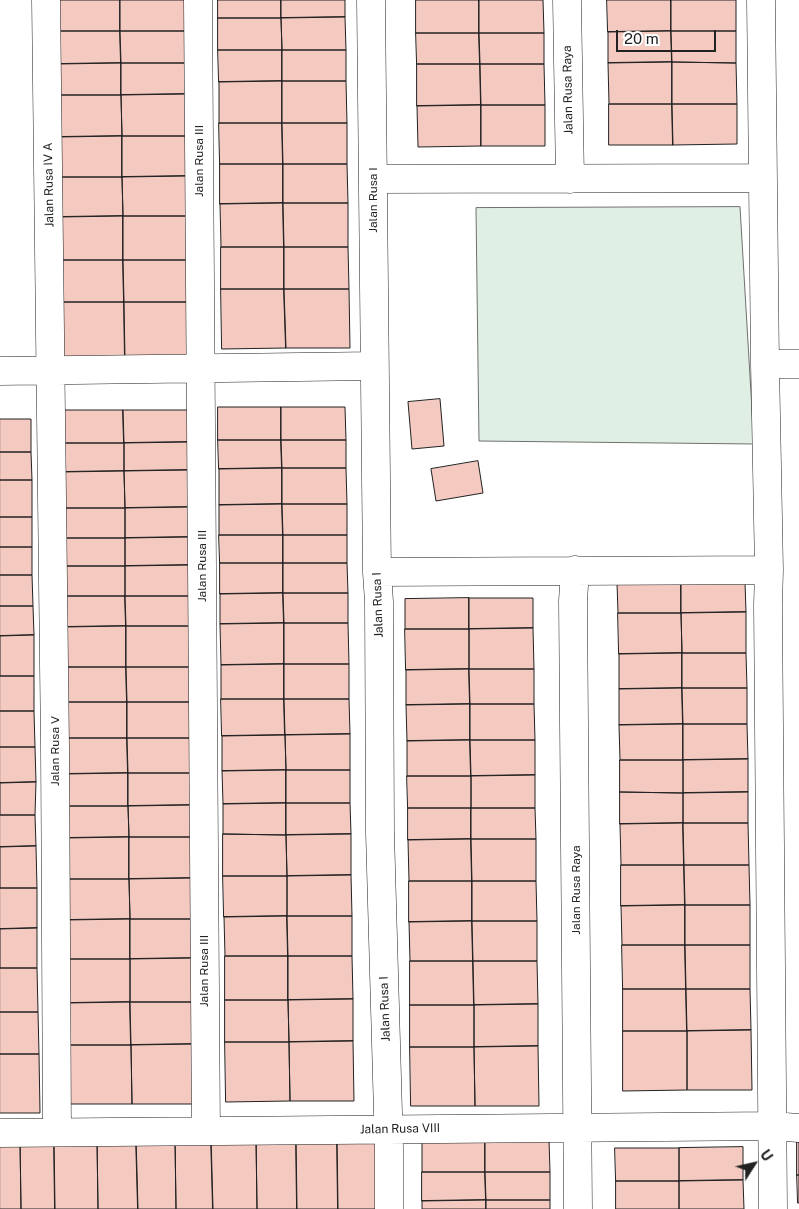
<!DOCTYPE html>
<style>
body{margin:0}
#map{position:relative;width:799px;height:1209px;overflow:hidden;background:#fff;font-family:"Public Sans",sans-serif}
canvas{display:block}
.north{position:absolute;left:729px;top:1139px;width:50px;height:50px;-webkit-text-stroke:4px #fff;paint-order:stroke;rotate:55deg;font-size:14px;font-weight:700;line-height:20px;text-align:center;color:#222}
.north::after{content:'';display:block;margin:auto;width:18px;height:22px;background:#222;clip-path:polygon(50% 0,100% 100%,50% 72%,0 100%)}
.scale{position:absolute;left:616px;top:30px;width:100px;height:22px;box-sizing:border-box;border:2px solid #222;border-top:0;padding-left:6px;font-size:15px;line-height:18px;white-space:nowrap;color:#222;-webkit-text-stroke:4px #fff;paint-order:stroke}
</style>
<div id="map">
<canvas width="799" height="1209"></canvas>
<div class="north">U</div>
<div class="scale">20 m</div>
</div>
<script>
const context = document.querySelector('canvas').getContext('2d');
context.lineJoin = 'round';
function fillPath(path, color) { context.fillStyle = color; context.fill(path, 'evenodd'); }
function trace(path, color, width, dash) { context.strokeStyle = color; context.lineWidth = width; context.lineCap = dash ? 'butt' : 'round'; context.setLineDash(dash || []); context.stroke(path); }
function write(font, color, halo, rows, align = 'center') {
  context.font = font + ' "Public Sans",sans-serif'; context.lineWidth = 4; context.setLineDash([]); context.textBaseline = 'middle'; context.strokeStyle = halo; context.fillStyle = color; for (const [text, x, y, turn = 0] of rows) {
    context.save(); context.translate(x, y); context.rotate((+turn || 0) * Math.PI / 180); context.textAlign = isNaN(turn) ? turn : align; if (halo) context.strokeText(text, 0, 0); context.fillText(text, 0, 0); context.restore();
  }
}
const green = new Path2D(`
 M740,207L754,444L479,441L476,208Z`);
const building = new Path2D(`
 M57,0H120V31H57Z
 M120,0H185V31H120Z
 M218,0H281V18H218Z
 M281,0H345V17L281,18Z
 M416,0H479V33H416Z
 M479,0H543L544,33H479Z
 M607,0H671V31L608,32Z
 M671,0H736V31H671Z
 M345,17L346,50H282L281,18Z
 M218,18H281L282,50H218Z
 M57,31H120L121,63L58,64Z
 M120,31H185V63H121Z
 M671,31H736V63L672,62Z
 M671,31L672,62L608,63V32Z
 M416,33H479L480,64H417Z
 M479,33H544V64H480Z
 M218,50H282V81L219,82Z
 M282,50H346V81H282Z
 M672,62L736,63L737,104H672Z
 M672,62V104H609L608,63Z
 M121,63H185L186,94L121,95Z
 M121,63V95H58V64Z
 M417,64H480L481,105L417,106Z
 M480,64H544L545,105H481Z
 M282,81H346L347,123H282Z
 M282,81V123H219V82Z
 M186,94V136H122L121,95Z
 M58,95H121L122,136L58,137Z
 M609,104H672L673,145H609Z
 M672,104H737V144L673,145Z
 M481,105H545V146H481Z
 M481,105V146L418,147L417,106Z
 M219,123H282L283,164H220Z
 M282,123H347V164H283Z
 M122,136H186L187,176L122,177Z
 M122,136V177H59L58,137Z
 M220,164H283V203L220,204Z
 M283,164H347L348,203H283Z
 M187,176V216H123L122,177Z
 M59,177H122L123,216L59,217Z
 M283,203H348V247H284Z
 M283,203L284,247H221L220,204Z
 M123,216H187L188,260H123Z
 M123,216V260H60L59,217Z
 M221,247H284V289H221Z
 M284,247H348L349,289H284Z
 M60,260H123L124,302H61Z
 M123,260H188V302H124Z
 M221,289H284L286,348L222,349Z
 M284,289H349L350,348H286Z
 M61,302H124L125,361L61,362Z
 M124,302H188L189,361H125Z
 M440,399L444,446L412,449L408,402Z
 M218,407H281V440H218Z
 M281,407H345L346,440H281Z
 M60,410H123L124,443H60Z
 M123,410H188V442L124,443Z
 M0,419H31V452H0Z
 M218,440H281L282,468L219,469Z
 M281,440H346V468H282Z
 M188,442V470L124,471V443Z
 M60,443H124V471L61,472Z
 M0,452H31L32,480H0Z
 M478,461L483,493L436,501L431,469Z
 M282,468H346L347,504H282Z
 M282,468V504L219,505V469Z
 M188,470L189,507L125,508L124,471Z
 M124,471L125,508H61V472Z
 M0,480H32V517H0Z
 M282,504H347V535H283Z
 M282,504L283,535H219V505Z
 M189,507V537L125,538V508Z
 M61,508H125V538H61Z
 M0,517H32V547H0Z
 M219,535H283V563H220Z
 M283,535H347V563H283Z
 M189,537L190,565L125,566V538Z
 M61,538H125V566H62Z
 M0,547H32V575H0Z
 M220,563H283V593L220,594Z
 M283,563H347L348,593H283Z
 M190,565V596H125V566Z
 M62,566H125V596H62Z
 M0,575H32L33,606H0Z
 M681,582H745L746,612L681,613Z
 M681,582V613H618L617,583Z
 M283,593H348V623H284Z
 M283,593L284,623L220,624V594Z
 M62,596H125L126,626L63,627Z
 M125,596H190V626H126Z
 M469,598H533V628L469,629Z
 M469,598V629H405V599Z
 M0,606H33L34,635L0,636Z
 M746,612V653H682L681,613Z
 M618,613H681L682,653L619,654Z
 M284,623H348L349,664H284Z
 M284,623V664L221,665L220,624Z
 M126,626H190L191,667H126Z
 M126,626V667H63V627Z
 M533,628L534,669H469V629Z
 M405,629H469V669L406,670Z
 M34,635V676H0V636Z
 M682,653H746L747,688H682Z
 M682,653V688L619,689V654Z
 M284,664H349V699H284Z
 M284,664V699H221V665Z
 M63,667H126L127,702H64Z
 M126,667H191V702H127Z
 M469,669H534V704H470Z
 M469,669L470,704L406,705V670Z
 M0,676H34V711H0Z
 M682,688H747V724H683Z
 M682,688L683,724L619,725V689Z
 M221,699H284L285,735L222,736Z
 M284,699H349L350,734L285,735Z
 M64,702H127V738H64Z
 M127,702H191L192,738H127Z
 M470,704H534L535,740H470Z
 M470,704V740L407,741L406,705Z
 M0,711H34L35,747H0Z
 M683,724H747L748,759L683,760Z
 M683,724V760H620L619,725Z
 M350,734V770H286L285,735Z
 M285,735L286,770L222,771V736Z
 M64,738H127L128,773L64,774Z
 M127,738H192V773H128Z
 M470,740H535V775L471,776Z
 M470,740L471,776H407V741Z
 M0,747H35L36,782L0,783Z
 M748,759V792L683,793V760Z
 M620,760H683V793L620,792Z
 M286,770H350V803H286Z
 M286,770V803L223,804L222,771Z
 M128,773H192V805L128,806Z
 M128,773V806H65L64,774Z
 M535,775V808H471V776Z
 M407,776H471V808H408Z
 M36,782L35,815H0V783Z
 M620,792L683,793V823L620,824Z
 M748,792V823H683V793Z
 M286,803H350L351,834L286,835Z
 M286,803V835L223,834V804Z
 M192,805L193,837H129L128,806Z
 M65,806H128L129,837L65,838Z
 M408,808H471V839L408,840Z
 M471,808H535L536,839H471Z
 M0,815H35L36,846L0,847Z
 M683,823H748L749,865H684Z
 M683,823L684,865H621L620,824Z
 M223,834L286,835L287,876H223Z
 M351,834V875L287,876L286,835Z
 M129,837H193V878L129,879Z
 M129,837V879H66L65,838Z
 M471,839H536V881H472Z
 M471,839L472,881H409L408,840Z
 M36,846L37,888H0V847Z
 M621,865H684L685,905L621,906Z
 M684,865H749L750,905H685Z
 M351,875L352,916H287V876Z
 M223,876H287V916L224,917Z
 M193,878L194,919H130L129,879Z
 M66,879H129L130,919L66,920Z
 M409,881H472V921L409,922Z
 M472,881H536L537,921H472Z
 M0,888H37V928L0,929Z
 M685,905H750V945H685Z
 M685,905V945H622L621,906Z
 M287,916H352V956H288Z
 M287,916L288,956H225L224,917Z
 M130,919H194V958L130,959Z
 M130,919V959H67L66,920Z
 M472,921H537V961H473Z
 M472,921L473,961H410L409,922Z
 M37,928V968H0V929Z
 M622,945H685L686,989H623Z
 M685,945H750V989H686Z
 M225,956H288V1000H225Z
 M288,956H352L353,999L288,1000Z
 M194,958L195,1002H130V959Z
 M67,959H130V1002L67,1003Z
 M410,961H473L474,1005H410Z
 M473,961H537L538,1004L474,1005Z
 M0,968H37L38,1012H0Z
 M623,989H686L687,1031H623Z
 M686,989H750L751,1030L687,1031Z
 M353,999V1041L289,1042L288,1000Z
 M225,1000H288L289,1042H225Z
 M130,1002H195V1044L131,1045Z
 M130,1002L131,1045H68L67,1003Z
 M538,1004V1046L474,1047V1005Z
 M410,1005H474V1047H410Z
 M0,1012H38L39,1054H0Z
 M751,1030L752,1090H687V1031Z
 M623,1031H687V1090L623,1091Z
 M353,1041L354,1101H290L289,1042Z
 M225,1042H289L290,1101L226,1102Z
 M195,1044L196,1104H132L131,1045Z
 M68,1045H131L132,1104H68Z
 M538,1046L539,1106H475L474,1047Z
 M410,1047H474L475,1106H411Z
 M0,1054H39L40,1113H0Z
 M296,1135L297,1209H257L256,1136Z
 M296,1135H337L338,1209H297Z
 M337,1135H381L383,1209H338Z
 M211,1136H256L257,1209H213Z
 M211,1136L213,1209H176L175,1137Z
 M136,1137L138,1209H98L97,1138Z
 M136,1137H175L176,1209H138Z
 M54,1138L55,1209H21L20,1139Z
 M54,1138H97L98,1209H55Z
 M0,1139H20L21,1209H0Z
 M485,1139H549L550,1172H485Z
 M485,1139V1172H422V1140Z
 M797,1142H799V1175H797Z
 M743,1147V1180L679,1181V1148Z
 M615,1148H679V1181H616Z
 M422,1172H485L486,1200L422,1201Z
 M485,1172H550V1200H486Z
 M797,1175H799V1203H798Z
 M743,1180L744,1209H679V1181Z
 M616,1181H679V1209H616Z
 M486,1200H550V1209H486Z
 M486,1200V1209H422V1201Z`);
const street = new Path2D(`
 M46,0L55,747L57,1132
 M198,0L206,1131
 M371,0L377,572L379,602L380,833L389,1148V1209
 M567,0L570,179
 M761,0L765,364L769,570L768,605L773,1209
 M373,179L763,178
 M765,364H799
 M0,371L374,366
 M575,570L573,601L578,1209
 M377,572L769,570
 M0,1133L773,1126L799,1128`);
const streetNames = [
 ["Jalan Rusa Raya",568,90,-91],
 ["Jalan Rusa III",199,161,-90],
 ["Jalan Rusa IV A",49,185,-91],
 ["Jalan Rusa I",373,200,-90],
 ["Jalan Rusa III",202,566,-90],
 ["Jalan Rusa I",378,605,-92],
 ["Jalan Rusa V",55,751,-90],
 ["Jalan Rusa Raya",576,890,-90],
 ["Jalan Rusa III",204,971,-90],
 ["Jalan Rusa I",385,1009,-92],
 ["Jalan Rusa VIII",400,1129,-1]
];
fillPath(green, '#e0efe3');
trace(green, '#6f6f6f', 1);
fillPath(building, '#f3c9c0');
trace(building, '#222', 1);
trace(street, '#222', 29);
trace(street, '#fff', 28);
write('12px', '#222', '#fff', streetNames);
</script>
